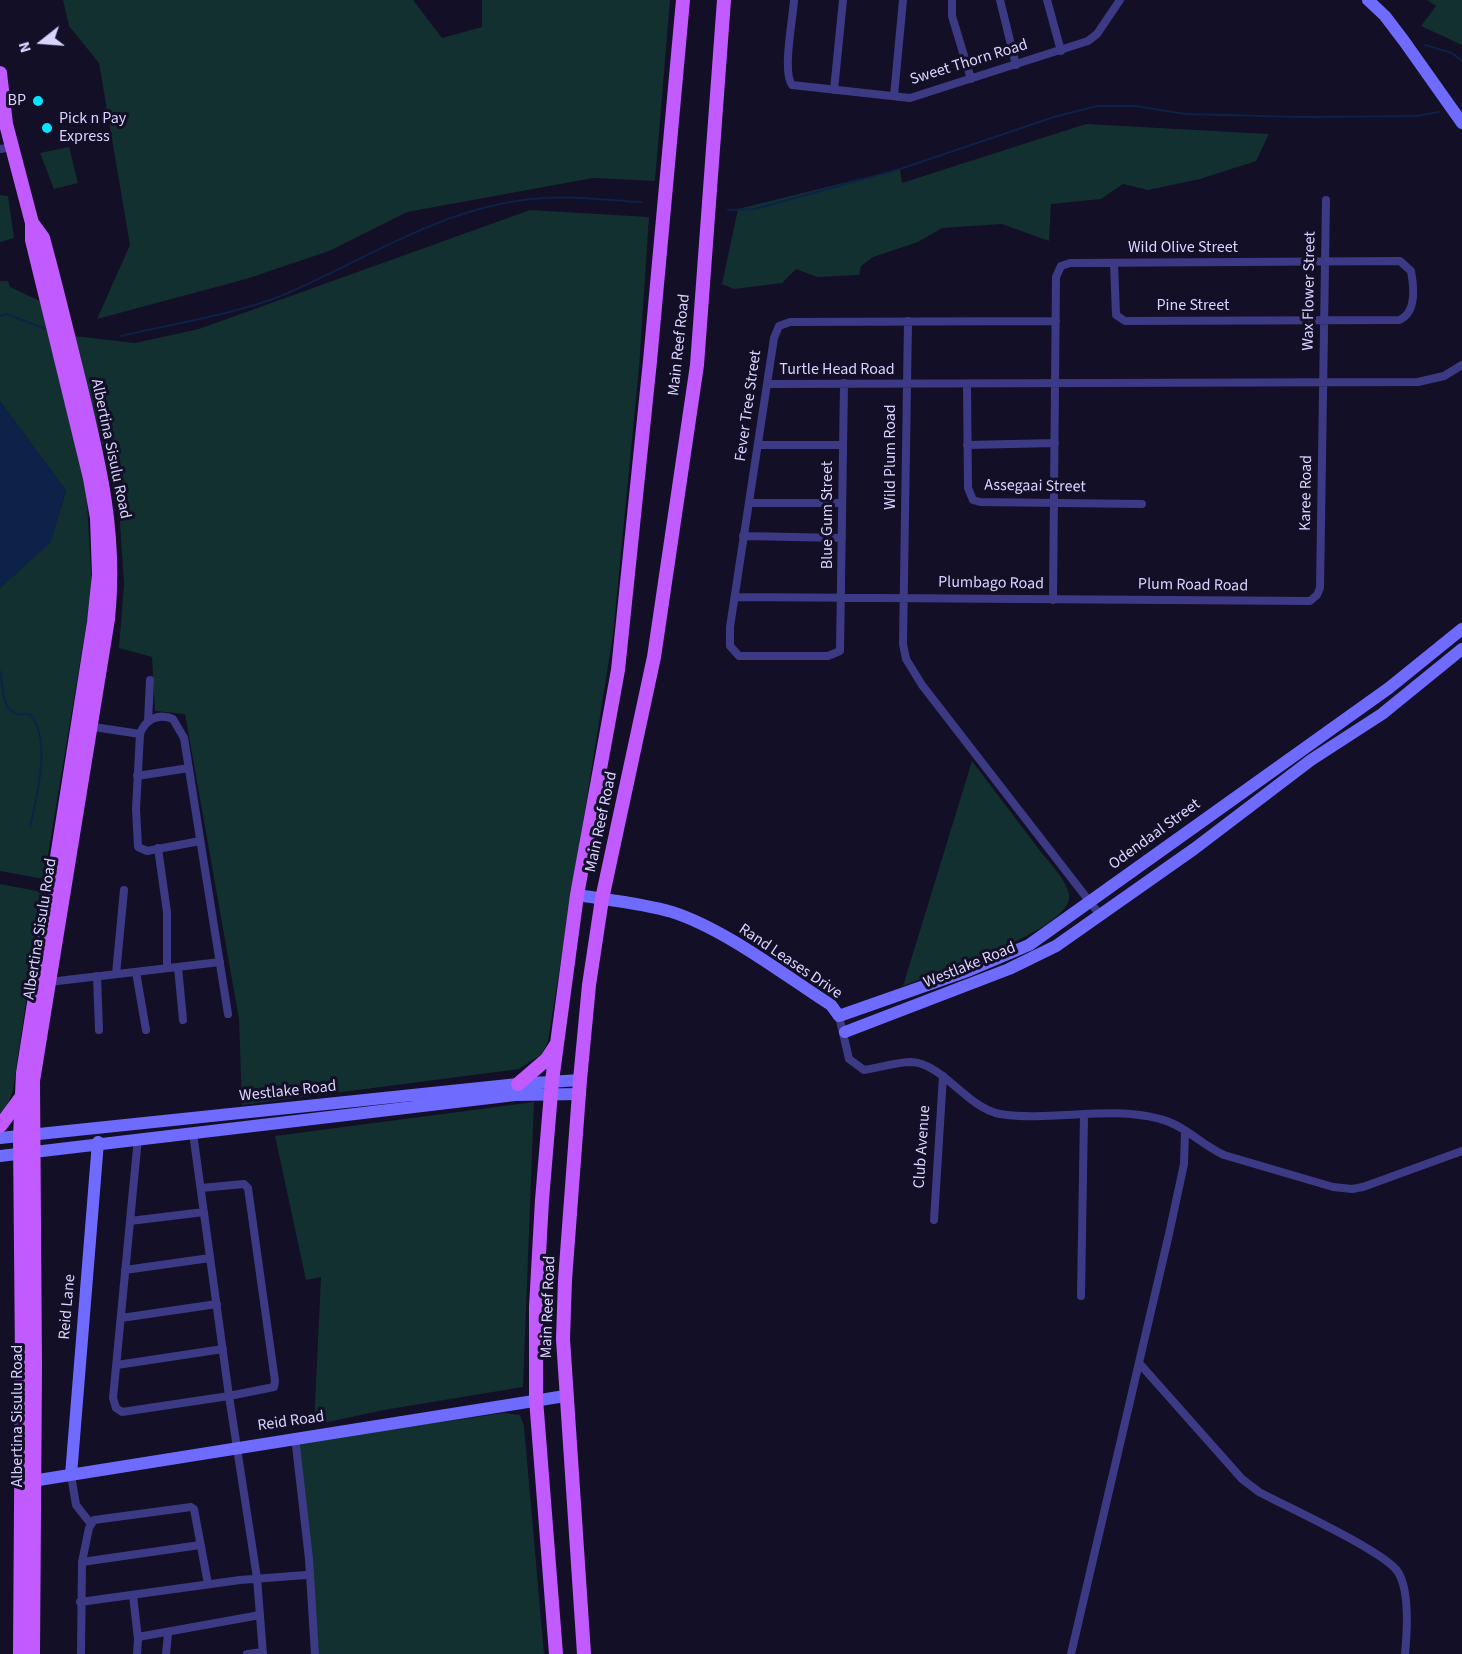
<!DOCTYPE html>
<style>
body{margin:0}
#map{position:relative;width:1462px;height:1654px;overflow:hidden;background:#130f26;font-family:"Source Sans 3",sans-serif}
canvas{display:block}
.north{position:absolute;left:12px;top:12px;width:60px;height:60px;-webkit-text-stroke:4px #130f26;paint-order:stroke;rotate:253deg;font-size:16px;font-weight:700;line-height:24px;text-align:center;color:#d9d4ff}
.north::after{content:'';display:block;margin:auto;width:21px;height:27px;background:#d9d4ff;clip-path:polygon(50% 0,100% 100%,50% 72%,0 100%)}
</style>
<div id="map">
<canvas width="1462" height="1654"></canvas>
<div class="north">N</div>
</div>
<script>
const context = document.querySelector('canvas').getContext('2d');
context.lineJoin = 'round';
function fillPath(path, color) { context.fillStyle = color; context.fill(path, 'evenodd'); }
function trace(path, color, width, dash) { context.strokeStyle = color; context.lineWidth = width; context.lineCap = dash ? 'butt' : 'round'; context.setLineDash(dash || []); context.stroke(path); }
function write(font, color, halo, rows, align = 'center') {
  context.font = font + ' "Source Sans 3",sans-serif'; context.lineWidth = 6; context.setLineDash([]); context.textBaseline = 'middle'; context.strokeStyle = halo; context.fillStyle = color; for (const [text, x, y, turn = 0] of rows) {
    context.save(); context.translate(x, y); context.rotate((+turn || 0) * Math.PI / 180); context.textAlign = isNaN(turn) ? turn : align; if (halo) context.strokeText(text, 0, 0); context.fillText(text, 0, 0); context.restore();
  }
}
const green = new Path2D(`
 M63,0H413L442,38L482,27V0H670L655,181L593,178L407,212L329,251L246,279L97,319L130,245L99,63L69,26Z
 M1427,0H1462V45L1421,26L1436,6Z
 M1086,124L1269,134L1256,161L1200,179L1148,190L1123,184L1101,199L1051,204L1049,241L1002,224L942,228L918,242L873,257L861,266L859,275L817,277L796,269L782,283L734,289L722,284L738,209L900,169L902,183Z
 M69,147L78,183L54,189L40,153Z
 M0,195L8,196L14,238L0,242Z
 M530,210L649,217L639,368L613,635L548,1041L542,1054L519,1069L242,1105L239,1019L185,714L155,711L152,657L119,648L124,584L119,508L74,336L135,343L199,329Z
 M0,281H8L10,287L40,301L86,485L92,590L44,879L0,871V588L50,542L66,491L0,401Z
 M972,761C995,791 1018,822 1041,852C1050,863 1066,880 1069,894C1077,929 930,975 903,986Z
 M0,884L42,892L13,1090L4,1116L0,1119Z
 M534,1102L523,1387L384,1410L314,1425L321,1277L306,1280L275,1136Z
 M504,1413L520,1415L524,1426L544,1654H319L309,1530L296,1443Z`);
const water = new Path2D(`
 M0,401L66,490L51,542L0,588Z`);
const stream = new Path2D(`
 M1425,45L1452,53L1462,61
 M1461,104H1462
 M728,210L755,209L900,169L1054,117L1097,106H1135L1186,114L1300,117L1416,116L1439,112
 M0,316L6,314L46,329
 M121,336C171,324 242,313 288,293C368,258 442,208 532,199C568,195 605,200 641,202
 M0,671C4,684 0,709 17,714C23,715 25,712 31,715C52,742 36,798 30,828`);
const street = new Path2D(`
 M794,0C793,19 782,71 792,85L910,98L1088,41L1097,34L1120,0
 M952,0V16L971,79
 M1000,0L1016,65
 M1047,0L1061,51
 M834,90L843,0
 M894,96L903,0
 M0,149L12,147
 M908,321L903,644L906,659L922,685L1100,915
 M844,383L840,651L828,656H739L730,646V627L774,338L779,326L790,322L1056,321
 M767,384L1418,382L1444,376L1462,365
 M967,384L968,488L973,500L980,502L1142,504
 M758,445H843
 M967,445L1055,443
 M749,503H842
 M743,536L842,538
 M735,597L1310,601L1317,595L1320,588L1326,200
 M1053,600L1056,277L1061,266L1070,263L1400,261L1411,271C1414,287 1417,313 1399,320L1125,321L1116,315L1114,263
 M148,721L150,680
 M87,726L140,734
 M137,776L189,768
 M200,841L147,851L138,847L136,809L140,734C145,719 159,713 173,719L184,738L228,1014
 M158,848L167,912V968
 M178,967L183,1020
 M136,972L146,1030
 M116,974L124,890
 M97,976L99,1030
 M49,982L220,962
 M839,1016L849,1059L864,1070C879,1068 896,1062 911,1062C943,1063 967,1108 1000,1114C1052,1122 1109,1105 1160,1119C1184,1125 1202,1145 1224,1155L1333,1187L1352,1189L1363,1187L1462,1151
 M193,1133L229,1396L274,1387L275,1381L248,1188L244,1184L201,1188
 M138,1138L113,1398L116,1408L122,1412L229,1396L257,1578L263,1654
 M934,1220L943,1076
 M130,1221L204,1212
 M125,1270L210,1258
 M1081,1296L1084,1115
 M121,1318L217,1304
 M1139,1363L1242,1479L1259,1492C1287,1507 1384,1551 1398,1572C1410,1591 1407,1633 1405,1654
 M117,1365L223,1349
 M295,1437L309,1559L315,1654
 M71,1475L76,1505L91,1524
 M82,1562L200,1545
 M133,1595L138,1639L137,1654
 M80,1602L240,1580L306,1575
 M138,1637L260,1615
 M81,1654L82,1562L89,1528L94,1520L191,1507L194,1509L208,1584
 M166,1654L168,1634
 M247,1654L263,1652
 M1071,1654L1169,1234L1184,1164L1185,1131`);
const secondary = new Path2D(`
 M1368,0L1385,16L1404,41L1462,123
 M577,895C608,900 641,903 672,912C725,929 784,975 831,1005L839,1016L970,970L1029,945L1389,688L1462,629
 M845,1032L1009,969L1056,946L1194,849L1311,760L1382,714L1462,649
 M0,1138L518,1084L580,1080
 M0,1156L515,1095L579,1094
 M71,1475L98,1142
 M26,1482L565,1396`);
const primary = new Path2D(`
 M0,73L6,124L32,223V240L90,478L97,518L99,575L94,622L23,1073L20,1137L22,1359L20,1654
 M32,223L43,238C56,285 67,332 79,380C99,462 117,534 108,619L33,1081L35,1367L33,1654
 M518,1084L547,1059L556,1045
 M0,1126L20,1099
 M556,1654L536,1399V1307L542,1200L552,1081L577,895L618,670L650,361L683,0
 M584,1654L563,1339L565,1280L580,1080L589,985L602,899L654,657L697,365L724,0`);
const markers = [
 [38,101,6,"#00e5ff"],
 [47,128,6,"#00e5ff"]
];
const streetNames = [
 ["Sweet Thorn Road",969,63,-17],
 ["Wild Olive Street",1183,248],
 ["Wax Flower Street",1310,291,-89],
 ["Pine Street",1193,306],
 ["Main Reef Road",680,345,-84],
 ["Turtle Head Road",837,370],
 ["Fever Tree Street",749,406,-82],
 ["Albertina Sisulu Road",110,449,78],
 ["Wild Plum Road",891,457,-90],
 ["Assegaai Street",1035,487,1],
 ["Karee Road",1307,493,-89],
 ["Blue Gum Street",828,515,-90],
 ["Plumbago Road",991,584,1],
 ["Plum Road Road",1193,586,1],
 ["Main Reef Road",602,822,-78],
 ["Odendaal Street",1155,835,-36],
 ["Albertina Sisulu Road",41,929,-81],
 ["Rand Leases Drive",790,962,34],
 ["Westlake Road",970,966,-22],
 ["Westlake Road",288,1092,-6],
 ["Club Avenue",923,1147,-86],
 ["Reid Lane",68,1307,-85],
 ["Main Reef Road",549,1307,-88],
 ["Albertina Sisulu Road",18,1416,-90],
 ["Reid Road",291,1422,-8]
];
const poiNames = [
 ["BP",26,101],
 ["Pick n Pay",59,119,"left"],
 ["Express",59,137,"left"]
];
fillPath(green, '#12302f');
fillPath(water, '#0c2248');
trace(stream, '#0c2248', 2);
trace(street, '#3d3a85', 8);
trace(secondary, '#6f6bff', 12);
trace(primary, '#c25bff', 14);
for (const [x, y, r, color] of markers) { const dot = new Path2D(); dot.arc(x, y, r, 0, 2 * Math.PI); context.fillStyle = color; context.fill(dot); trace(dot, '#130f26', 2); }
write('16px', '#d9d4ff', '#130f26', streetNames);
write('16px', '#d9d4ff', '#130f26', poiNames, 'right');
</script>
